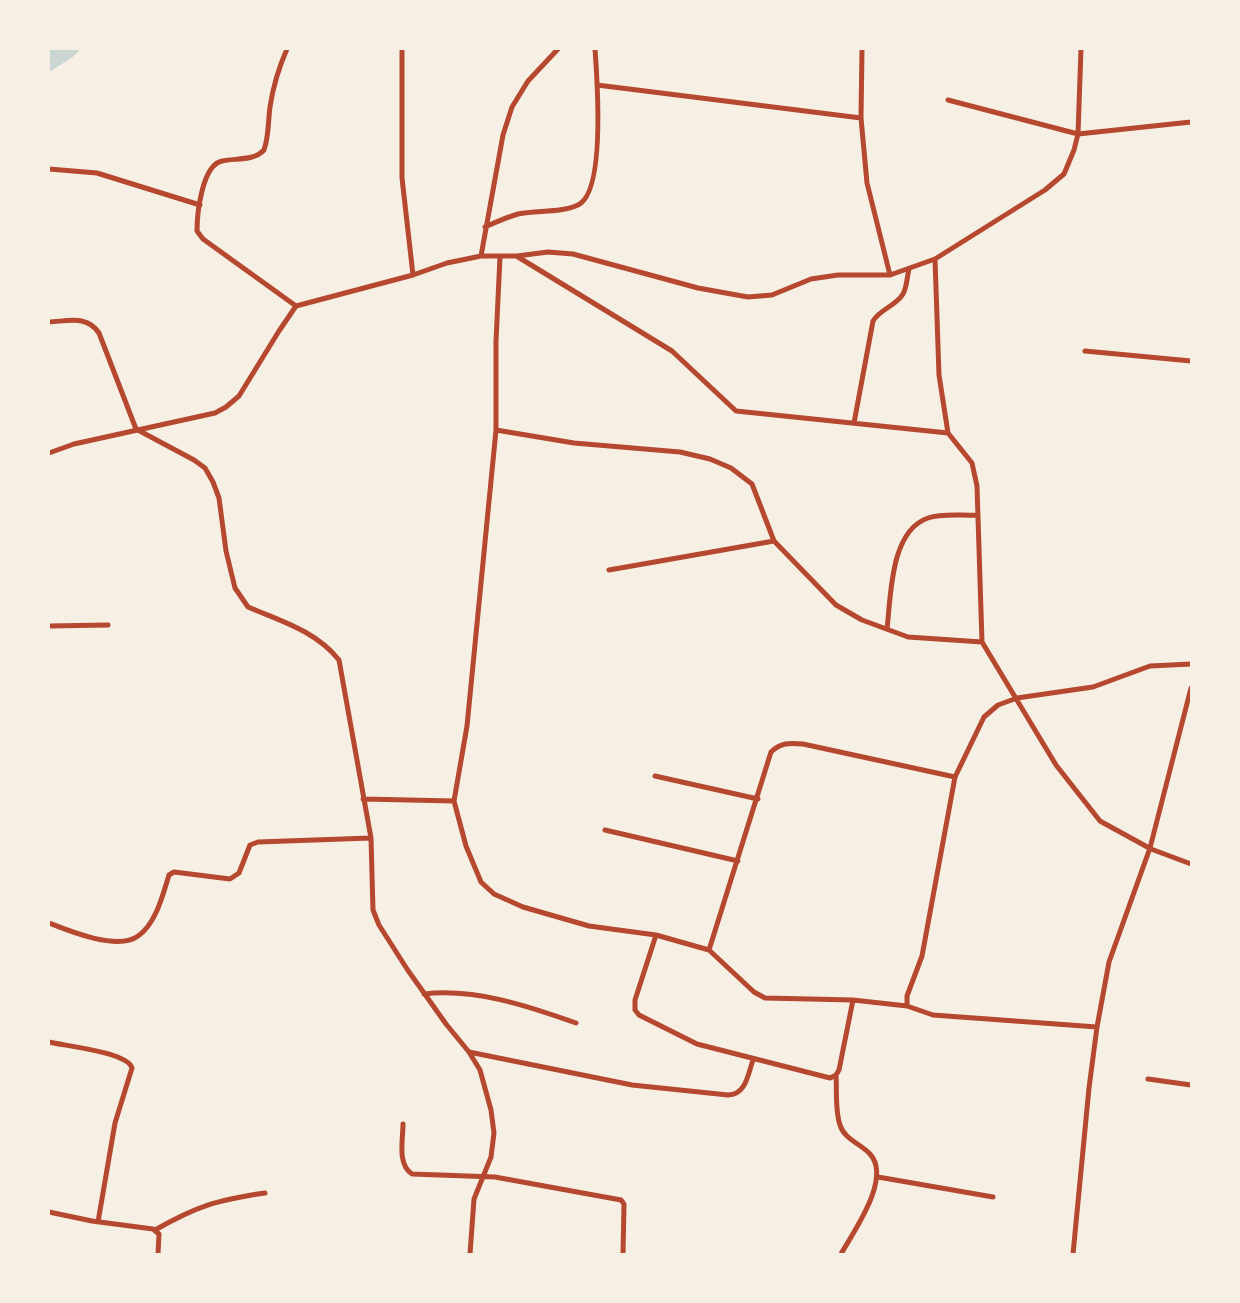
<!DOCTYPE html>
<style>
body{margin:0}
#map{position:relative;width:1240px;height:1303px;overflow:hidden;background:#f6efe4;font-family:"Alegreya Sans",sans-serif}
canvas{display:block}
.frame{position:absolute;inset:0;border:50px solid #f6efe4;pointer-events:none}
</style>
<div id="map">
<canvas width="1240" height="1303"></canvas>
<div class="frame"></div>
</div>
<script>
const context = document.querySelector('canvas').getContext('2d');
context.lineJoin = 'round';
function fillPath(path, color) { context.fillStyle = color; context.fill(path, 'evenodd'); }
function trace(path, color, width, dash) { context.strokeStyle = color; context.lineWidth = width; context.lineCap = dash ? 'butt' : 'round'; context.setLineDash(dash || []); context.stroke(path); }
const water = new Path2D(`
 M49,49H80L73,57L49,72Z`);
const minor = new Path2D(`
 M287,49C279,67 273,87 270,107C268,121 269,136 264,150C254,161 236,158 222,161C202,165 197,214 197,231L203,239L296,306
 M402,49V178L413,275
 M862,49L861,118L867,183L890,275
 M597,85L861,118
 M948,100L1078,134L1191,122
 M49,169L97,173L200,205
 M485,227C496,222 507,217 518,214C537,210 561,213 578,205C606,192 597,77 595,49
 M481,256L503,135L512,107L528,81L558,49
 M500,257L496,341V430L467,726L454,801L466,846L481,882L494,894L523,907L589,926L656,935L709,950L754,992L765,998L853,1000L907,1006
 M518,257L672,351L736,411L948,433
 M935,259L939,375L948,433L972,463L977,486L982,642L1056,765L1100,821L1151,849L1191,864
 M49,322C69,321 87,315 99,333L136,429L194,460L205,468L213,482L219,498L226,551L235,588L248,607C281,621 316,631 339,660L371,838L373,910L379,925L407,969L446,1024L469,1052L480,1070L491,1110L494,1133L491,1157L474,1199L470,1254
 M1085,351L1191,361
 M854,423L873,321C880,309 896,306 903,294C907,287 907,277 909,269
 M496,430L574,443L680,452L710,459L731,468L752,484L774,541L836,605L862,620L908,637L982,642
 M49,453L74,444L215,413L226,407L239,396L279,331L296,306L413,275L447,263L481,256H517L548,252L573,254L698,288L748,297L772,295L811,279L838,275H890L935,259L1045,190L1064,174L1074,150L1078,134L1081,49
 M609,570L774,541
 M49,626L108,625
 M887,629C891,596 890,531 928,518C943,513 962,516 978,515
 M655,776L758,799
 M363,799L454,801
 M605,830L738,861
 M49,923C69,931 118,951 138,936C156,924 163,894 169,875L174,872L230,879L239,873L250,845L258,842L371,838
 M656,935L635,1000V1010L639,1015L697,1044L830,1078L836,1075L839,1070L853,1000
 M709,950L771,752C781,742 790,743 803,744L955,777
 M424,994C475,988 528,1006 576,1023
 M1097,1027L933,1015L907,1006V996L922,956L955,777L984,717L998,705L1017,698L1093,687L1150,666L1191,664
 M49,1042C65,1046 127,1052 132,1068L115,1123L98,1222
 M469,1052L632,1085L728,1095C746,1095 748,1074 753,1060
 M836,1075C837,1091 835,1111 840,1125C844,1139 861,1144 870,1154C892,1178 854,1231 841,1254
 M1148,1079L1191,1085
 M403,1124C403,1140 397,1164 412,1174L495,1177L621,1200L624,1204L623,1254
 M878,1177L993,1197
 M49,1212L92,1221L153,1229L159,1234L158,1254
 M155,1230C197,1206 217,1200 265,1193
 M1073,1254L1089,1088L1097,1027L1109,962L1150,848L1191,688`);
fillPath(water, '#c9d6d2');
trace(minor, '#b5482f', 5);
</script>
